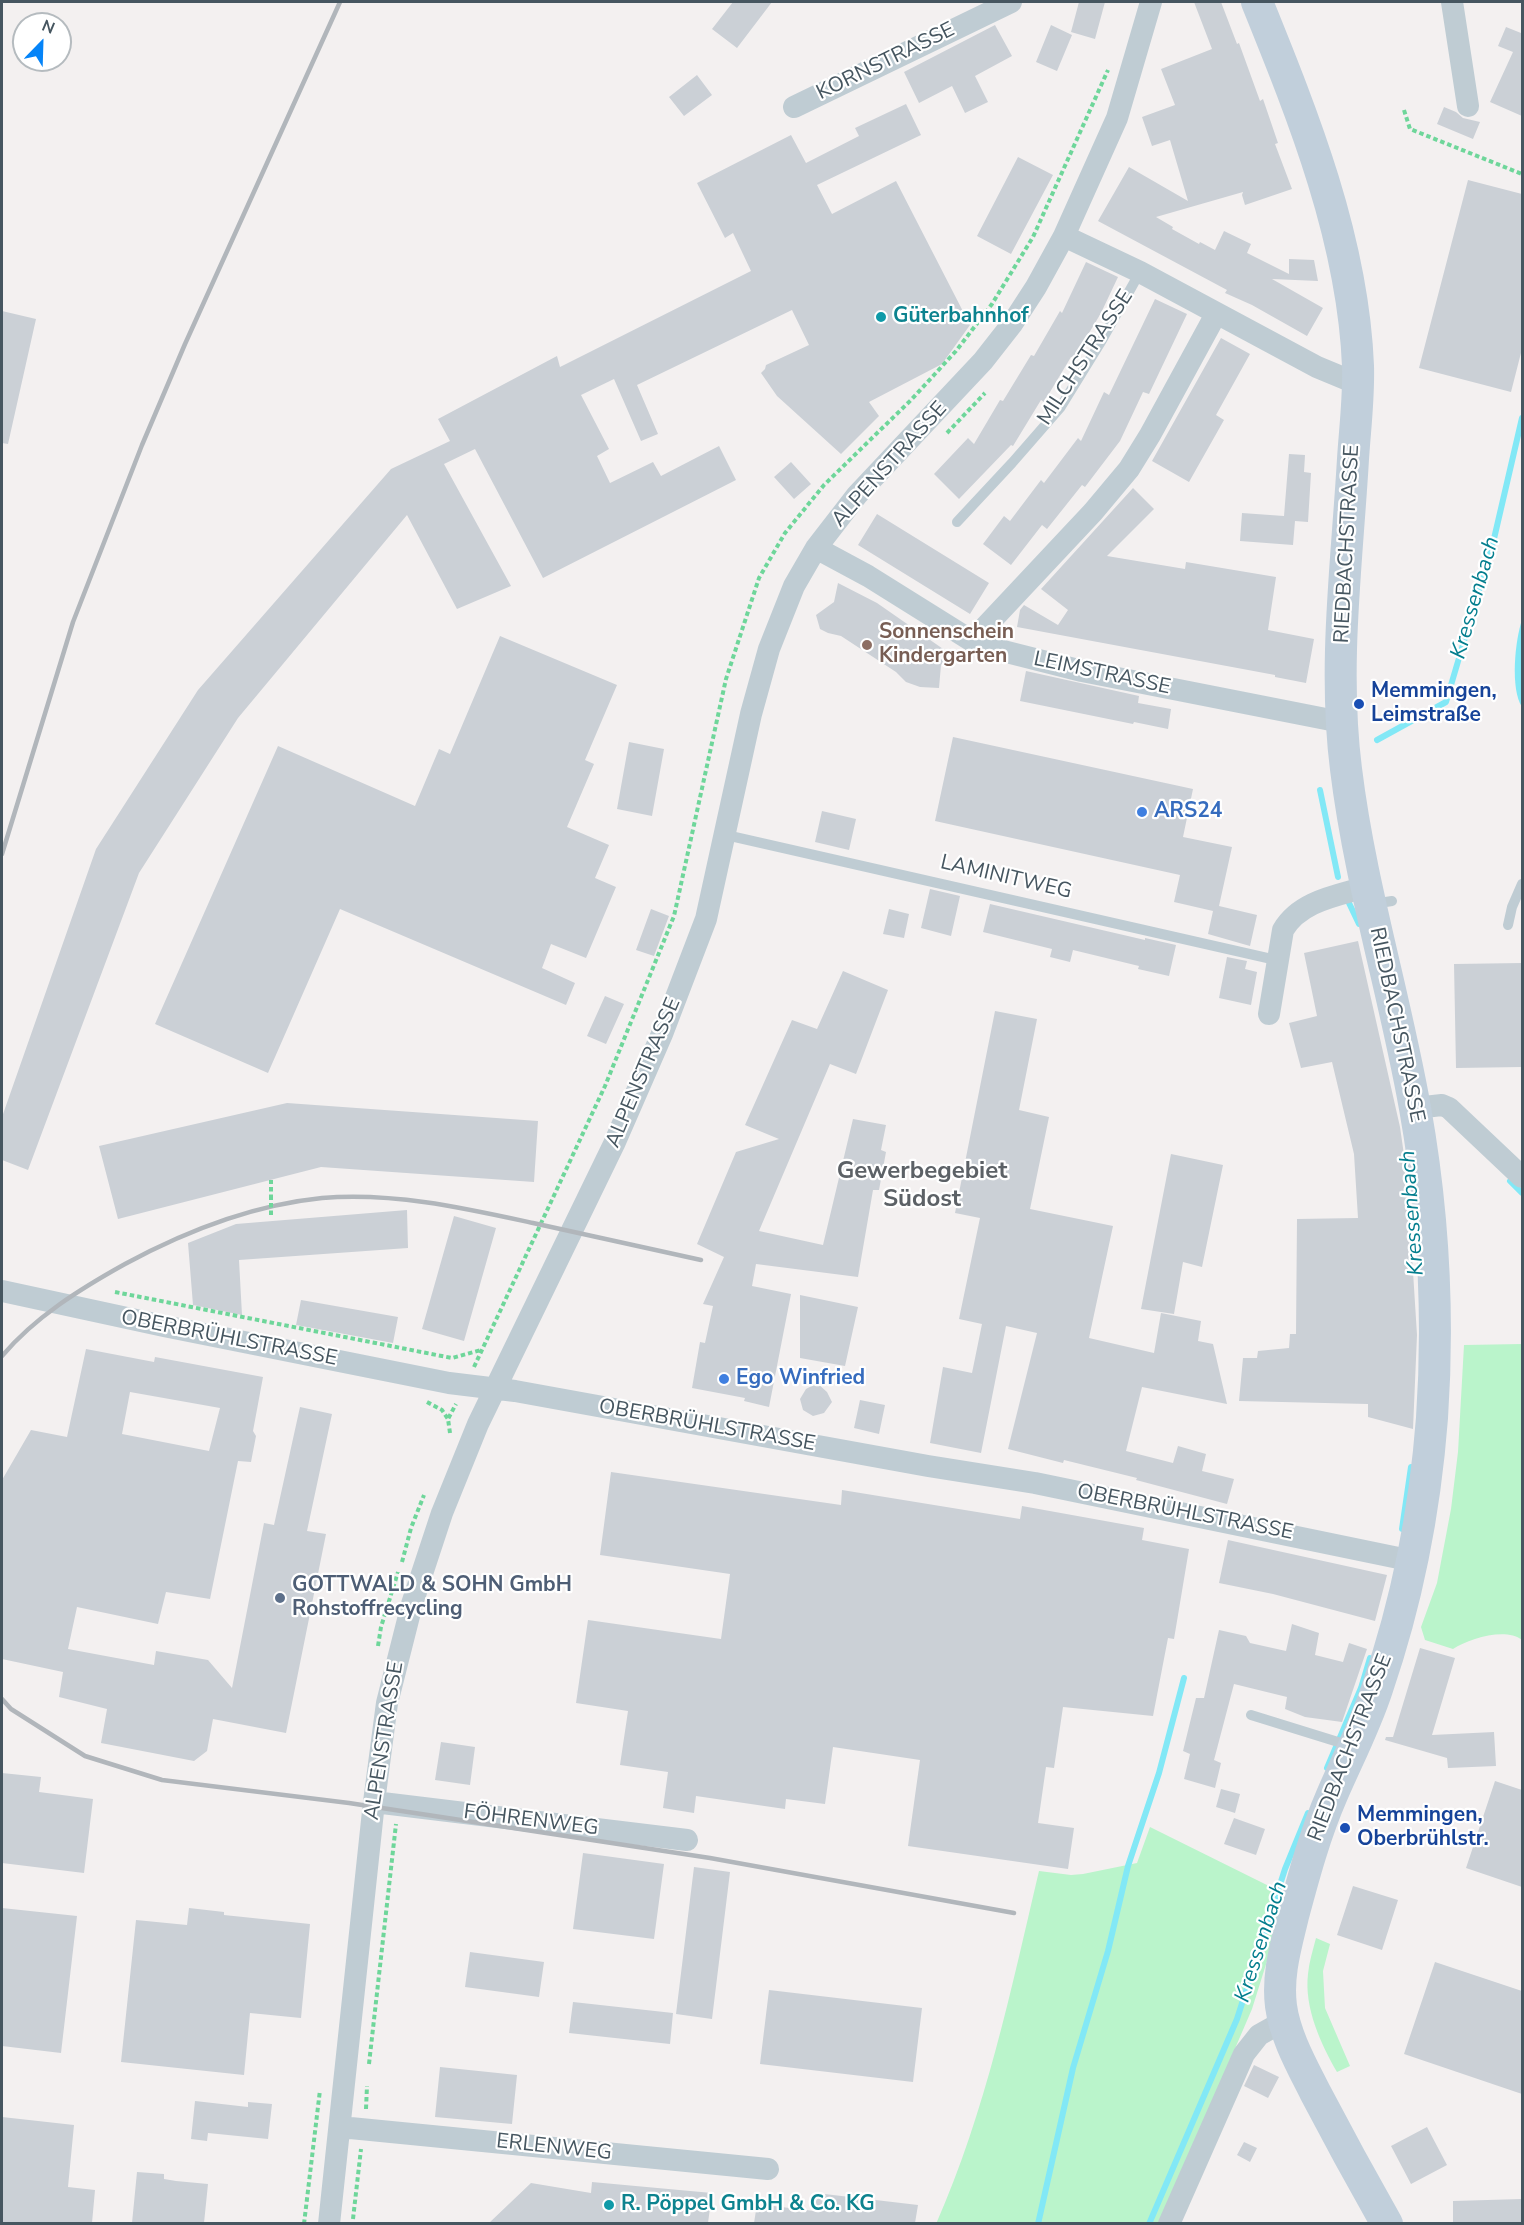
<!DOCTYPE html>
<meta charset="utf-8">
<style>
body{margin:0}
#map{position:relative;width:1524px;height:2225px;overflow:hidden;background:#f3f0f0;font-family:"Nunito Sans",sans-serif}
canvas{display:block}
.frame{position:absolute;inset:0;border:3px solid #465660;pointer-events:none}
.north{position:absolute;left:12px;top:12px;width:60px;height:60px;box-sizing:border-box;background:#fff;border:2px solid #b5bbbf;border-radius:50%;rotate:23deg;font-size:16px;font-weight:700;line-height:24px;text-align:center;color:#465660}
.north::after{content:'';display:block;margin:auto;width:21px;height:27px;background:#0584f8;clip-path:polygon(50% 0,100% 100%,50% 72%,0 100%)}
</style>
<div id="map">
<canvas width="1524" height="2225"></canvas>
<div class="frame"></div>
<div class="north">N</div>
</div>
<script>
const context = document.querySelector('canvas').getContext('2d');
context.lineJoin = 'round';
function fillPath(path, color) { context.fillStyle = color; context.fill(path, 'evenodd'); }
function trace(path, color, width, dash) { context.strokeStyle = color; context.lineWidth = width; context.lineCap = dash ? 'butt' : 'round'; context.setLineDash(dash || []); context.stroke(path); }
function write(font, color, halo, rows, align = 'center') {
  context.font = font + ' "Nunito Sans",sans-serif'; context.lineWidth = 4.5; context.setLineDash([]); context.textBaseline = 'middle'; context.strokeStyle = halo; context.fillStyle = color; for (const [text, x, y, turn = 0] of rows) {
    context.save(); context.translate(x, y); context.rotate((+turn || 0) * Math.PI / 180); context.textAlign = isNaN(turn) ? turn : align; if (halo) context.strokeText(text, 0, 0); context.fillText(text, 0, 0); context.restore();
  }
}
const green = new Path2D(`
 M1522,1344V1640C1505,1627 1469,1639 1453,1649L1425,1640L1421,1627L1437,1583L1451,1509L1458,1452L1464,1345Z
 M1150,1827L1277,1890L1283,1910L1252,2009L1160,2223L936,2224C986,2111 1011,1990 1039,1871L1071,1875L1083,1874L1137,1863Z
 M1316,1938L1330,1944L1323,1971L1325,2008L1350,2066L1337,2072C1321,2044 1304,2008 1308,1974C1309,1962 1313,1950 1316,1938Z`);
const water = new Path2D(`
 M1522,620V707C1510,689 1515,640 1522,620Z`);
const stream = new Path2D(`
 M1377,740L1446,702L1493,543L1522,418
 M1320,790L1338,877
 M1349,903L1359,924
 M1510,1181L1522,1193
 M1402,1529L1411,1467
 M1327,1768L1361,1688L1370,1658
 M1038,2224L1073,2068L1108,1951L1128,1866L1159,1773L1184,1678
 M1149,2224L1237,2019L1285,1869L1308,1813`);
const building = new Path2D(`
 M733,2H772L737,48L712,29Z
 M1079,2H1105L1095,39L1071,32Z
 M1194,2H1221L1237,44L1239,43L1260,101L1263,99L1278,143L1275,144L1292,189L1245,205L1242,195L1243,192L1156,217L1173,227L1172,229L1199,244L1200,242L1215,250L1224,231L1251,244L1247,253L1289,274V259L1314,260L1318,281L1272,279L1323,308L1307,336L1252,305L1225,293L1227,290L1098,221L1129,167L1188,201L1170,140L1152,146L1142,117L1175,105L1161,69L1212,49Z
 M995,25L1012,56L975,76L988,102L965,113L952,86L919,103L904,72Z
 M1051,25L1072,35L1057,71L1036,62Z
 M1506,27L1521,33L1522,30V116L1490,102L1513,52L1498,46Z
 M697,75L712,95L684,116L669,97Z
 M906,104L921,135L817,185L832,214L896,181L970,325L942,364L869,402L879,416L841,454L777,396L761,373L765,369L766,365L809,345L792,310L637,385L658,434L641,441L614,379L581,395L609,449L597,456L610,483L653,462L661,476L719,446L736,480L543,578L475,449L444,464L511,586L457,609L407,515L238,718L139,873L28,1170L2,1160V1117L96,849L198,690L391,469L450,441L438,419L557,356L560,367L751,271L733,233L725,238L697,183L791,135L806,163L859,136L855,128Z
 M1444,107L1456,112L1463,118L1480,122L1473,139L1437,124Z
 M1018,157L1053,175L1011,254L977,236Z
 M1468,180L1522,194V349L1511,392L1419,368Z
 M1086,262L1118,277L1101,313L1074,358L1071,357L1044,402L1041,400L1013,446L1011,445L959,499L934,474L968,438L974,444L1000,400L1003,401L1031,355L1034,356L1060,311L1062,313Z
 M1155,299L1187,314L1149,394L1143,392L1120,441L1085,487L1082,485L1047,529L1042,525L1011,565L983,544L1004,516L1010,521L1041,480L1044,483L1078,438L1081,441L1104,392L1109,395Z
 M2,311L36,319L8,444L2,443Z
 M1221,338L1250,354L1216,415L1224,420L1189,482L1152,461Z
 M1289,454L1305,455L1304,472L1311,473L1308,522L1295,521L1293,545L1240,541L1242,513L1284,516Z
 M791,462L811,484L794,499L774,477Z
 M1133,488L1154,509L1107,556L1185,569L1186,562L1276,577L1268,630L1314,639L1306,683L1275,677V675L1017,627L1020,610L1024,605L1058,625L1068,610L1041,589Z
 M877,514L989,583L970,614L858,545Z
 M838,583L877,603L946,651L940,658L944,661L941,665L939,688L920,687L906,682L896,672L841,636L828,633L820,629L816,615L834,602Z
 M500,636L617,685L585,760L594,764L567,827L609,845L595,878L616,887L586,958L551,944L542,968L575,983L566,1005L340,909L268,1073L155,1024L278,746L415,806L439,749L450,754Z
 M1026,671L1139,696L1138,703L1171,709L1168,729L1134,722L1133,724L1020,701Z
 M953,737L1193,789L1183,837L1232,847L1219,906L1257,915L1250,946L1208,934L1213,911L1174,902L1180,875L935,821Z
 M629,742L664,749L652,816L617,809Z
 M822,811L856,819L849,850L815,842Z
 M930,889L960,896L951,936L921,928Z
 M990,904L1145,940V938L1176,945L1169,976L1138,969L1139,966L1073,950L1070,962L1050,957L1052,949L983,932Z
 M651,909L669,916L654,956L636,950Z
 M889,909L909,914L904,938L883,934Z
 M1358,941L1400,1127L1407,1176L1417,1335L1413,1429L1368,1417V1404L1239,1401L1243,1358H1257L1258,1351L1289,1348L1290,1334H1296L1297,1219L1358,1218L1354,1154L1332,1062L1301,1068L1289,1023L1317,1016L1304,953Z
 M1227,957L1247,961L1245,969L1257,972L1251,1005L1219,998Z
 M1522,963V1067L1456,1068L1454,964Z
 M843,971L888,990L856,1074L830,1064L759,1231L823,1245L853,1119L886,1125L881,1150L886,1152L879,1190H873L858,1277L756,1264L752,1286L791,1294L769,1407L744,1401L745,1398L692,1388L700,1342L705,1343L713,1306L703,1304L724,1257L697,1244L736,1152L779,1139L745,1125L792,1020L817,1029Z
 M605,996L624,1004L606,1044L587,1036Z
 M995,1011L1037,1019L1019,1110L1049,1117L1030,1209L1113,1226L1089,1338L1154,1353L1161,1313L1201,1321L1198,1341L1213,1344L1227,1404L1142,1387L1126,1451L1173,1463L1178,1446L1206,1454L1202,1471L1234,1479L1227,1504L1136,1480L1137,1478L1064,1460L1063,1463L1008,1449L1037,1333L1006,1326L981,1453L930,1443L943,1367L972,1373L982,1324L959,1319L980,1218L955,1213Z
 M287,1103L538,1121L534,1182L321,1167L118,1219L99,1146Z
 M1171,1154L1223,1165L1202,1267L1183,1262L1174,1314L1141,1309Z
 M407,1210L408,1248L239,1260L242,1315L193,1305L188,1243L236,1224Z
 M454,1216L496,1228L464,1341L422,1329Z
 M800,1295L858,1307L845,1366L800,1358Z
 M301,1300L398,1317L393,1343L296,1325Z
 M86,1349L154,1362L155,1357L263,1377L253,1431L256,1436L251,1462L238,1461L210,1599L166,1592L158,1624L77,1607L68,1649L154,1665L156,1651L208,1660L232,1688L264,1523L274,1525L300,1407L332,1414L307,1531L326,1534L286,1733L213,1719L207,1751L194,1761L101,1743L107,1709L59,1697L63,1672L2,1659V1480L31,1430L67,1437ZM130,1392L220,1408L209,1451L122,1434Z
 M817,1383L827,1392L832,1402L824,1413L813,1416L803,1410L800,1399L806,1389Z
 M860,1400L885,1405L879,1434L854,1428Z
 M611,1472L841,1505L842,1490L1020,1519L1022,1506L1144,1528L1142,1540L1189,1549L1174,1639L1168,1638L1153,1716L1063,1707L1054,1768L1046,1767L1038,1823L1074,1828L1068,1869L908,1846L920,1760L833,1747L825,1804L786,1799L785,1809L696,1796L694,1813L663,1808L668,1772L620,1765L628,1711L576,1703L588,1620L721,1639L730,1574L600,1555Z
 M1228,1540L1387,1575L1375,1621L1273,1594L1219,1583Z
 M1292,1624L1319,1633L1315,1655L1343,1662L1349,1643L1367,1649L1342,1722L1305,1717L1285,1709L1287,1697L1234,1684L1214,1760L1221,1763L1215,1788L1184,1779L1190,1754L1183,1751L1196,1698H1204L1219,1630L1246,1636L1250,1643L1286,1651Z
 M1420,1648L1455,1658L1432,1735L1494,1732L1496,1766L1448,1768L1447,1758L1385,1740L1386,1737H1393Z
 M441,1742L475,1747L470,1785L435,1780Z
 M2,1773L41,1777L39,1792L93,1799L84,1873L2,1863Z
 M1495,1781L1522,1790V1887L1466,1868Z
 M1221,1789L1240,1794L1235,1813L1216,1807Z
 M1234,1818L1265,1829L1256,1855L1224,1844Z
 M583,1853L664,1864L654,1939L573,1929Z
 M694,1867L730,1872L712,2019L676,2014Z
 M1353,1886L1398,1900L1382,1950L1337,1935Z
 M2,1908L77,1916L61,2053L2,2046Z
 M189,1908L224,1912V1915L310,1924L301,2018L250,2013L244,2075L121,2062L136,1920L187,1925Z
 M470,1952L544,1962L539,1997L465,1987Z
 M1435,1962L1522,1991V2094L1404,2054Z
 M769,1990L922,2008L913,2082L760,2064Z
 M573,2002L673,2013L670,2044L569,2033Z
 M1254,2065L1279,2077L1268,2098L1244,2086Z
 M440,2067L517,2075L512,2124L435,2117Z
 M195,2101L248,2107V2102L272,2104L268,2139L208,2133L207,2141L191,2139Z
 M2,2117L74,2125L68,2187L95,2190L92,2223H2Z
 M1427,2127L1447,2165L1411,2184L1391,2146Z
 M1244,2142L1257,2148L1250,2162L1237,2155Z
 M137,2172L164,2174V2179L176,2181L208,2184L204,2223H132Z
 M592,2182L712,2193L708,2223H489L531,2183L591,2193Z
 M816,2193L918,2205L915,2223H754L757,2204L814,2211Z
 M1522,2199V2223H1453V2201Z`);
const path = new Path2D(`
 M1404,110L1410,129L1522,174
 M947,433L985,393
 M271,1199V1180
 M115,1292L452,1358L481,1350
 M474,1367L605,1086L674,916L726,679L759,578L785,533L824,485L911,400L956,351L992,304L1033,237L1108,70
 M427,1402L442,1410L448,1419
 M450,1433L448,1419L456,1404
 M402,1562L411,1528L424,1495
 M378,1646L381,1627L398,1572
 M369,2064L396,1824
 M366,2109L367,2086
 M353,2219L361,2149
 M304,2224L320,2090`);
const lane = new Path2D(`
 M957,522L1012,463L1060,408L1102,340L1140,272
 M726,835L1276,960
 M1373,904L1392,901
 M1508,925L1512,907L1522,884
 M1251,1715L1351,1746`);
const street = new Path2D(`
 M1452,2L1468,106
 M794,107L1011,2
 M1064,236L1140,272L1317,367L1358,384
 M816,548L868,576L972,641L995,649L1082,671L1341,722
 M972,641L1093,512L1129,469L1150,435L1216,314
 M1269,1014L1283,930C1300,901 1336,896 1366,887
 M1415,1108L1442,1105L1449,1108L1522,1177
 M2,1291L164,1326L449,1383L515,1391L928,1466L1035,1483L1413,1561
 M374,1802L687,1840
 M340,2127L768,2169
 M329,2224L374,1802L387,1703L412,1604L442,1513L478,1424L614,1144L662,1034L706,919L751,714L769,649L794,586L816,548L857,495L983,361L1012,324L1036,287L1064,236L1117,118L1151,2
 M1169,2224L1244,2054L1259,2035L1284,2021`);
const secondary = new Path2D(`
 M1257,2C1304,118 1353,240 1358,366C1359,397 1355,428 1353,459C1347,562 1333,666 1346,769C1360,884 1395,995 1415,1108C1433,1209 1439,1316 1432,1418C1425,1510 1407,1602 1377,1689C1365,1726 1347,1760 1332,1795C1315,1834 1304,1875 1293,1916C1286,1946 1277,1975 1281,2006C1285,2036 1302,2066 1315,2092C1338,2136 1362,2180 1387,2224`);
const rail = new Path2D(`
 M2,854L73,622L142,445L185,344L340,2
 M2,1356C35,1317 80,1289 125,1264C186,1231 252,1205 322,1198C393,1192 464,1208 533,1223C589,1235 645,1248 701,1260
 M2,1699L11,1709L85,1756L162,1780L349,1803L710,1858L1014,1913`);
const pathBridge = new Path2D(`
 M271,1215V1199`);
const markers = [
 [881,317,6,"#0f9aa8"],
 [867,645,6,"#8d6e63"],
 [1359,704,6,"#1a4fb4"],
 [1142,812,6,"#3f7fe0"],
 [724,1379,6,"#3f7fe0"],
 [280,1598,6,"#5c6f8a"],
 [1345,1828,6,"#1a4fb4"],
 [609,2205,6,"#0f9aa8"]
];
const streetNames = [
 ["KORNSTRASSE",886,62,-26],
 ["MILCHSTRASSE",1086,358,-57],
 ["ALPENSTRASSE",890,465,-48],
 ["RIEDBACHSTRASSE",1348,544,-87],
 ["LEIMSTRASSE",1102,674,12],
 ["LAMINITWEG",1006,878,13],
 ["RIEDBACHSTRASSE",1396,1025,78],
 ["ALPENSTRASSE",644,1073,-67],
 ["OBERBRÜHLSTRASSE",229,1339,11],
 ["OBERBRÜHLSTRASSE",707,1426,10],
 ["OBERBRÜHLSTRASSE",1185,1513,11],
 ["ALPENSTRASSE",385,1741,-81],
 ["RIEDBACHSTRASSE",1351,1748,-69],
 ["FÖHRENWEG",531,1821,7],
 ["ERLENWEG",554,2148,6]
];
const cultureNames = [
 ["Güterbahnhof",893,317],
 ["R. Pöppel GmbH & Co. KG",621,2205]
];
const educationNames = [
 ["Sonnenschein",879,633],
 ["Kindergarten",879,657]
];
const transitNames = [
 ["Memmingen,",1371,692],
 ["Leimstraße",1371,716],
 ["Memmingen,",1357,1816],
 ["Oberbrühlstr.",1357,1840]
];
const shopNames = [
 ["ARS24",1154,812],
 ["Ego Winfried",736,1379]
];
const serviceNames = [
 ["GOTTWALD & SOHN GmbH",292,1586],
 ["Rohstoffrecycling",292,1610]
];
const waterNames = [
 ["Kressenbach",1476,598,-74],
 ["Kressenbach",1413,1213,-94],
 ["Kressenbach",1262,1942,-72]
];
const quarterNames = [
 ["Gewerbegebiet",922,1172],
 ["Südost",922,1200]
];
fillPath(green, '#baf4cb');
fillPath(water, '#82e8f6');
trace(stream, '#82e8f6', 6);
fillPath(building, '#cbd0d6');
trace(path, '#6ed69a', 4, [4.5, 3]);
trace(lane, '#bfccd3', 10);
trace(street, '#bfccd3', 22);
trace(secondary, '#c1cfdb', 32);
trace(rail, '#b1b6bb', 4.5);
trace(pathBridge, '#6ed69a', 4, [4.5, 3]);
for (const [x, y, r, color] of markers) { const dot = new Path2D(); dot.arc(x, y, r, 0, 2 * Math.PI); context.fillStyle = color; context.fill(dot); trace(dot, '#fff', 2); }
write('21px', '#465660', '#fff', streetNames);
write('bold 21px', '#0d838f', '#fff', cultureNames, 'left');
write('bold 21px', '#785e54', '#fff', educationNames, 'left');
write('bold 21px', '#164399', '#fff', transitNames, 'left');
write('bold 21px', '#366cbe', '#fff', shopNames, 'left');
write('bold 21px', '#4e5e75', '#fff', serviceNames, 'left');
write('italic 22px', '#047e8e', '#fff', waterNames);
write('bold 24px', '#5c6166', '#fff', quarterNames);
</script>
